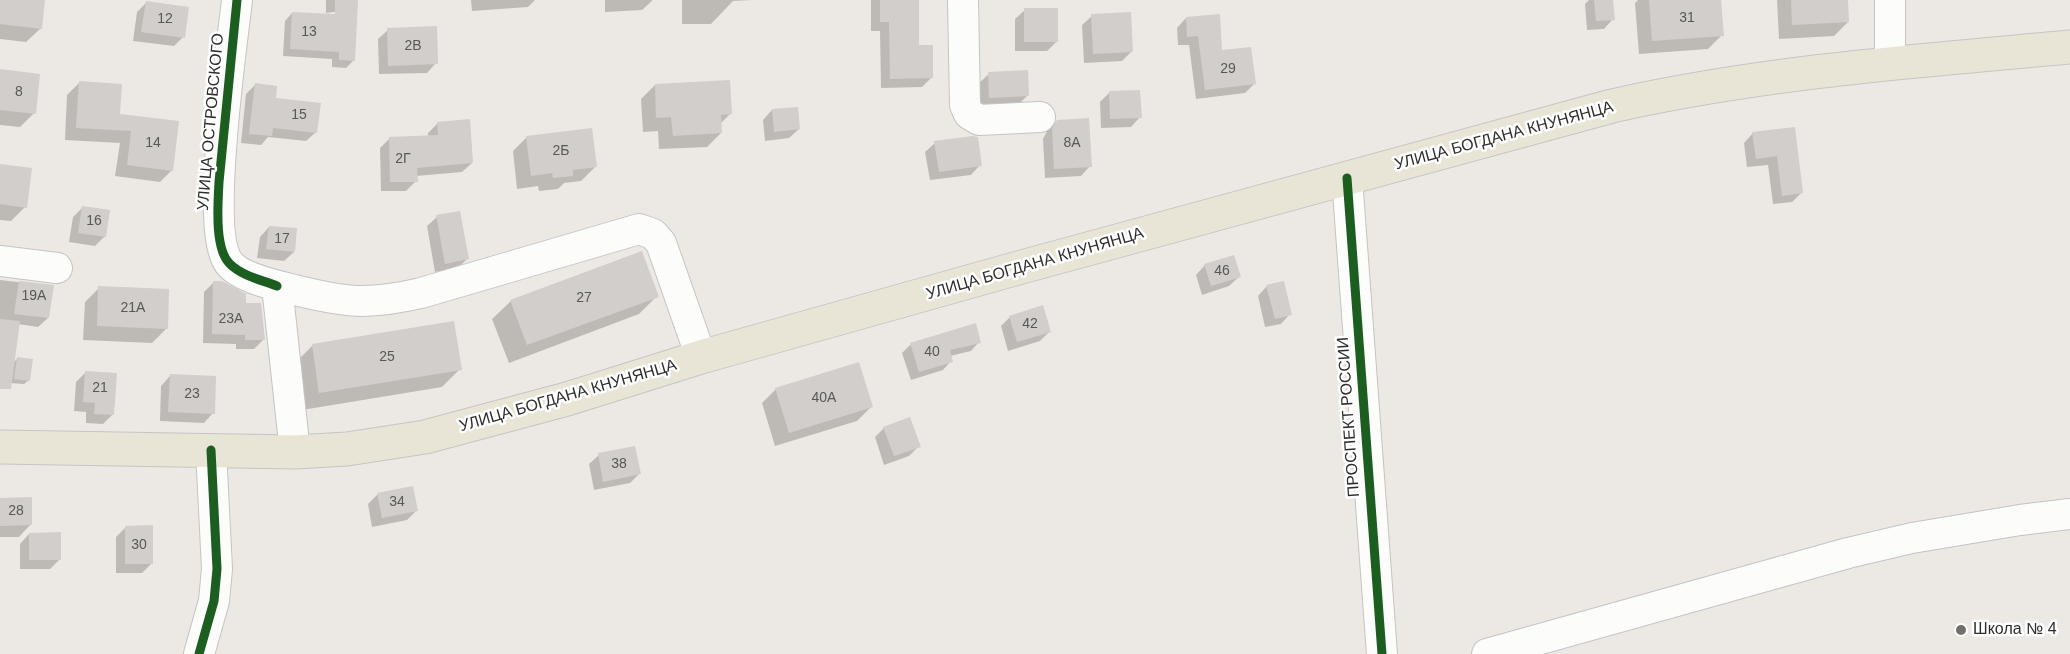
<!DOCTYPE html>
<meta charset="utf-8">
<style>
body{margin:0}
canvas{display:block;background:#ece8e4}
</style>
<canvas width="2070" height="654"></canvas>
<script>
const context = document.querySelector('canvas').getContext('2d');
context.lineJoin = 'round';
function fillPath(path, color) { context.fillStyle = color; context.fill(path, 'evenodd'); }
function trace(path, color, width, dash) { context.strokeStyle = color; context.lineWidth = width; context.lineCap = dash ? 'butt' : 'round'; context.setLineDash(dash || []); context.stroke(path); }
function write(font, color, halo, rows, align = 'center') {
  context.font = font + ' Arial,sans-serif'; context.lineWidth = 5; context.setLineDash([]); context.textBaseline = 'middle'; context.strokeStyle = halo; context.fillStyle = color; for (const [text, x, y, turn = 0] of rows) {
    context.save(); context.translate(x, y); context.rotate((+turn || 0) * Math.PI / 180); context.textAlign = isNaN(turn) ? turn : align; if (halo) context.strokeText(text, 0, 0); context.fillText(text, 0, 0); context.restore();
  }
}
const shadow = new Path2D(`
 M0,0H44L41,28L26,42L0,39Z
 M326,0H357L347,10L326,13Z
 M471,0H535L528,7L472,11Z
 M605,0H652V1L642,10L605,12Z
 M682,0H752L733,1L711,24H682Z
 M871,0H917V47L932,77L922,87L881,88L880,31H871Z
 M1589,0H1611L1613,19L1604,29L1587,30L1585,4Z
 M1638,0H1720L1722,35L1708,49L1639,54L1635,3Z
 M1777,0H1847L1848,22L1834,36L1779,39Z
 M146,3L183,37L174,46L133,41L137,12Z
 M1025,10L1057,41L1047,51H1015V19Z
 M292,13L354,60L346,68L332,67V59L283,56L285,21Z
 M1092,16L1131,52L1122,61L1084,63L1082,25Z
 M1186,18L1254,84L1245,93L1196,99L1189,45H1178L1177,28Z
 M388,30L436,63L427,73L379,74L378,39Z
 M0,71L34,113L20,127L0,125Z
 M989,74L1028,95L1018,105L980,107L979,83Z
 M79,83L119,115L172,170L160,182L115,176L120,143L65,140L67,95Z
 M255,85L274,99L316,132L306,141L268,137L261,145L241,143L246,94Z
 M655,85L731,113L720,124L721,133L707,147L659,149L658,131L643,132L641,99Z
 M1109,93L1140,117L1131,127L1101,128L1100,102Z
 M772,110L799,129L789,138L765,141L763,120Z
 M1057,121L1090,166L1081,176L1045,178L1043,139L1047,131Z
 M438,123L472,163L462,172L416,176V181L406,191H381L380,148L390,138L428,137V133Z
 M1794,128L1802,192L1792,202L1773,204L1768,165L1747,167L1744,143L1753,133Z
 M527,137L595,167L581,181L564,183L558,189L539,191L538,186L517,189L513,151Z
 M935,143L980,165L971,175L930,180L925,152Z
 M0,165L25,207L11,221L0,220Z
 M83,207L105,236L95,246L69,242L73,217Z
 M437,217L467,259L458,268L435,272L427,226Z
 M269,227L294,252L284,261L257,258L260,237Z
 M1205,265L1239,277L1229,286L1202,295L1196,275Z
 M0,280L52,286L48,318L38,327L18,324L13,363L17,359L29,380L24,384L10,383L0,373Z
 M214,282L244,304L264,339L254,349H236V344L203,343L204,292Z
 M1267,286L1290,314L1281,324L1265,327L1258,296Z
 M99,288L166,329L152,343L83,340L85,302Z
 M657,296L639,314L509,363L492,319L511,301Z
 M1010,317L1050,331L1040,341L1008,351L1001,326Z
 M979,342L971,351L950,356L951,361L943,370L911,380L902,353L911,344Z
 M312,346L460,369L442,387L302,410L294,364Z
 M85,373L113,414L103,424L86,423V412L74,411L76,382Z
 M170,376L213,413L204,423L160,421L161,386Z
 M776,389L871,407L857,421L775,446L762,403Z
 M884,428L919,446L909,456L884,465L875,437Z
 M599,455L639,474L630,483L594,490L589,464Z
 M378,494L416,511L407,520L372,527L368,504Z
 M0,499L31,524L19,537H0Z
 M126,527L152,563L142,573H116V537Z
 M29,534L60,559L50,569H20V544Z`);
const building = new Path2D(`
 M0,0H45L42,29L0,24Z
 M335,0H358L355,61L339,60V52L290,49L292,12L335,14Z
 M880,0H919V45H933V78L890,79L889,22H880Z
 M1594,0H1613L1615,20L1596,21Z
 M1649,0H1721L1724,36L1652,41Z
 M1791,0H1848L1849,22L1792,25Z
 M146,1L189,7L185,38L141,32Z
 M1024,8H1058V42H1024Z
 M1131,12L1133,52L1093,54L1091,14Z
 M1220,14L1222,50L1251,47L1256,84L1205,90L1198,36L1187,37L1186,17Z
 M437,26L438,64L388,66L387,28Z
 M0,69L40,74L36,114L0,110Z
 M1028,70L1029,96L989,98L988,72Z
 M730,80L732,114L721,115L722,133L673,136L671,117L656,118L655,84Z
 M79,81L122,84L120,114L179,121L173,171L127,165L131,131L76,128Z
 M255,83L277,86L276,98L321,103L317,133L273,128L272,136L249,134Z
 M1140,90L1142,118L1110,119L1109,91Z
 M798,107L800,129L774,132L772,109Z
 M1089,118L1092,167L1054,169L1052,129L1057,120Z
 M470,119L473,163L417,168L418,182H390L389,137L438,135L437,122Z
 M1795,127L1803,193L1782,196L1777,156L1756,159L1752,132Z
 M592,128L597,167L573,170V176L553,178L552,173L531,176L526,136Z
 M973,136L978,137L982,166L939,172L934,141Z
 M0,164L32,168L27,208L0,204Z
 M82,206L110,210L106,237L78,233Z
 M460,211L469,259L445,264L436,215Z
 M269,226L297,228L295,252L266,249Z
 M642,251L659,297L527,345L510,300Z
 M1234,255L1241,277L1211,286L1204,264Z
 M19,281L54,285L49,318L14,314Z
 M213,281H222L246,294V303H261L265,340H245V335L212,334Z
 M1284,281L1292,315L1275,319L1266,285Z
 M98,286L169,289L168,329L97,326Z
 M1043,305L1051,332L1017,342L1009,316Z
 M0,319L20,321L11,389H0Z
 M454,321L462,370L319,393L312,344Z
 M976,323L981,343L950,350L953,362L919,372L910,343Z
 M17,357L33,359L30,381L14,379Z
 M859,362L873,407L789,433L775,388Z
 M85,371L117,373L114,415L94,414L95,403L83,402Z
 M170,374L216,376L215,414L168,412Z
 M910,417L921,447L894,456L883,427Z
 M635,446L641,474L603,482L598,453Z
 M413,486L418,511L382,518L377,493Z
 M32,497V525L0,526V498Z
 M153,525V564H125V526Z
 M61,532V560H29V533Z`);
const minor = new Path2D(`
 M237,0C232,47 204,230 229,263C240,278 278,286 295,290C347,303 369,305 421,293L639,229L653,234L661,243L701,357
 M963,0L965,105L969,114L979,120L1040,117
 M1890,0V64
 M1347,178L1382,654
 M0,261L57,268
 M277,286L295,452
 M199,654L214,601L217,569L211,450
 M1487,654L1848,553L1912,538L2020,520L2070,514`);
const major = new Path2D(`
 M0,447L295,452L347,449L425,437L567,399L701,357L1018,268L1612,106C1763,72 1917,61 2070,47`);
const cycleway = new Path2D(`
 M237,0L219,182C218,203 214,249 230,264C242,276 262,280 277,286
 M1347,178L1382,654
 M199,654L214,601L217,569L211,450`);
const markers = [
 [1961,630,6,"#706f6e"]
];
const numberNames = [
 ["31",1687,18],
 ["12",165,19],
 ["13",309,32],
 ["2В",413,46],
 ["29",1228,69],
 ["8",19,92],
 ["15",299,115],
 ["14",153,143],
 ["8А",1072,143],
 ["2Б",561,151],
 ["2Г",403,159],
 ["16",94,221],
 ["17",282,239],
 ["46",1222,271],
 ["19А",34,296],
 ["27",584,298],
 ["21А",133,308],
 ["23А",231,319],
 ["42",1030,324],
 ["40",932,352],
 ["25",387,357],
 ["21",100,388],
 ["23",192,394],
 ["40А",824,398],
 ["38",619,464],
 ["34",397,502],
 ["28",16,511],
 ["30",139,545]
];
const streetNames = [
 ["УЛИЦА ОСТРОВСКОГО",211,122,-85],
 ["УЛИЦА БОГДАНА КНУНЯНЦА",1504,136,-15],
 ["УЛИЦА БОГДАНА КНУНЯНЦА",1035,264,-16],
 ["УЛИЦА БОГДАНА КНУНЯНЦА",568,396,-16],
 ["ПРОСПЕКТ РОССИИ",1349,417,-94]
];
const poiNames = [
 ["Школа № 4",1973,630]
];
fillPath(shadow, '#0003');
fillPath(building, '#d1cecb');
trace(minor, '#c5c4c5', 32);
trace(major, '#c6c5c4', 35);
trace(minor, '#fcfcfb', 30);
trace(major, '#e8e4d6', 33);
trace(cycleway, '#1b5e20', 9);
for (const [x, y, r, color] of markers) { const dot = new Path2D(); dot.arc(x, y, r, 0, 2 * Math.PI); context.fillStyle = color; context.fill(dot); trace(dot, '#fff', 2); }
write('14px', '#585857', null, numberNames);
write('16px', '#2e2e2e', '#fff', streetNames);
write('16px', '#2e2e2e', '#fff', poiNames, 'left');
</script>
